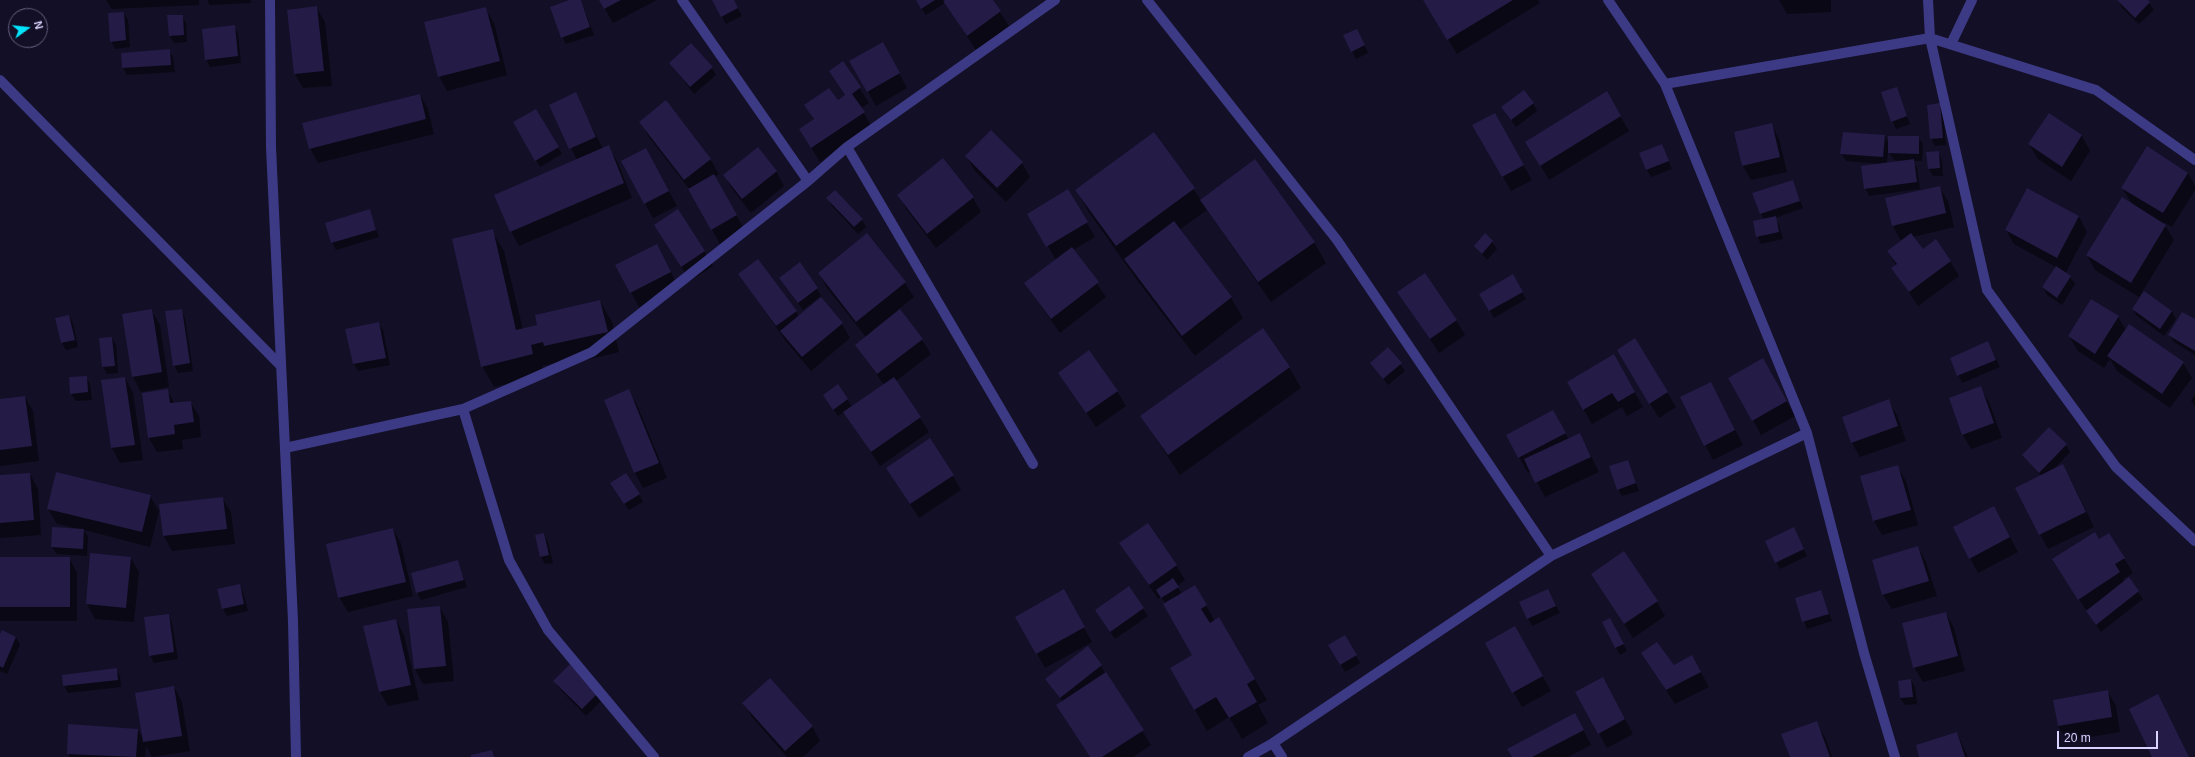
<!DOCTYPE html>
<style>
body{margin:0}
#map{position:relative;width:2195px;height:757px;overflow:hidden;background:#130f26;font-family:Helvetica,sans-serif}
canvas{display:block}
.north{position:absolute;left:8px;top:8px;width:40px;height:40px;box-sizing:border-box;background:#130f26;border:1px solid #625e7d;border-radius:50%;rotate:75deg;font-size:11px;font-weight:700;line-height:16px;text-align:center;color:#d9d4ff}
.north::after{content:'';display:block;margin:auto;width:14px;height:18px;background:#00e5ff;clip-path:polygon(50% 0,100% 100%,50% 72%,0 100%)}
.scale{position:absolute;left:2057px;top:731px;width:101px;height:18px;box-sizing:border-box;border:2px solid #d9d4ff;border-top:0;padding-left:5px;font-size:12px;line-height:14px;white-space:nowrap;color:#d9d4ff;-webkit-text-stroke:3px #130f26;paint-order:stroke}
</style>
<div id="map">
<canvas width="2195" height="757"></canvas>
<div class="north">N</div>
<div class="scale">20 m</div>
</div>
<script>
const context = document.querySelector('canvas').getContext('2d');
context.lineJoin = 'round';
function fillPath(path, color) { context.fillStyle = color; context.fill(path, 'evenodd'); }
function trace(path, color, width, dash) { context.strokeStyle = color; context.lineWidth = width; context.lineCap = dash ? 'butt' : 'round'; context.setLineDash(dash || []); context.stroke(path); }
const shadow = new Path2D(`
 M106,0H199V5L112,9Z
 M207,0H251V3L210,5Z
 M572,0H581L594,35L566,44L562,37Z
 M600,0H657L613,23Z
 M713,0H733L742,16L726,24Z
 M916,0H992L1009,26L976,50L945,3L926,15Z
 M1424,0H1538L1540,3L1457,54Z
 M1779,0H1831V12L1787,14Z
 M2118,0H2147L2154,10L2139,24L2122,8Z
 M316,7L325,22L332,86L303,88L295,74Z
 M485,8L494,23L507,75L447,91L439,76Z
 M124,13L128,20L130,47L115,49L111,41Z
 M182,16L186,23L187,42L174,43L170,36Z
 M234,26L238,34L241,63L210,67L206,59Z
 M1345,36L1361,37L1368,53L1356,59Z
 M169,50L173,57L175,72L127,75L123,68Z
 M891,58L907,88L876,106L851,61Z
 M670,63L712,68L716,75L694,94Z
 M843,63L869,103L861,108L872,127L820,162L800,129L814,120L806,105L837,102L845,96L830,71Z
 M1897,88L1910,124L1896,129L1892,121Z
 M1606,92L1629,131L1549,180L1535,156Z
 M575,93L603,149L608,147L617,161L632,198L519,246L511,231L577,160L550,105Z
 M420,95L428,109L434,134L318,163L310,148Z
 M1533,103L1537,111L1516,127L1502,107Z
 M1939,104L1943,112L1946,145L1935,146L1931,138Z
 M535,110L562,154L540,167L514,123Z
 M1494,114L1532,180L1511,191L1474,125Z
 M2049,114L2082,136L2090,151L2071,181L2038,159L2029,144Z
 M640,122L710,159L719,174L714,177L745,230L720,244L690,190L649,137Z
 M1771,124L1779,139L1787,172L1751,180L1743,166L1735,133Z
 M1154,133L1201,200L1314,242L1326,263L1271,302L1207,210L1179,230L1231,298L1243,318L1195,356L1137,280L1088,211L1076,190Z
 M1885,136L1889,144L1918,137L1923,144L1922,161H1913L1917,168L1920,189L1869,196L1865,188L1882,164L1846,161L1841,153ZM1888,151L1894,160L1902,161L1887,164Z
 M1662,145L1672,169L1651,177L1647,170Z
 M1938,152L1942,160L1943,176H1933L1929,169L1927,153Z
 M966,156L1022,163L1030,177L1006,202L975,171Z
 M622,162L654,164L677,206L653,218Z
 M776,171L784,186L751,213L733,190L724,175Z
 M2188,173L2195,186V190L2172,227L2163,222L2174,240L2139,297L2095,270L2087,255L2133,205L2122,188Z
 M1793,181L1803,208L1775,218L1779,225L1783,239L1761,244L1757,236L1764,220L1753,194Z
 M1939,187L1948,201L1954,227L1913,237L1922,250L1950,261L1959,276L1918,306L1893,268L1896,265L1888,251L1901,241L1893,226Z
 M1068,191L1095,237L1073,250L1106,297L1060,333L1025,284L1056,260L1029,214Z
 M898,195L973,198L981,212L936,248L907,210Z
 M828,198L862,220L866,227L858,234L832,206Z
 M369,211L379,237L336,250L332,242Z
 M2079,217L2087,232L2066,272L2060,271L2070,277L2075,284L2062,305L2047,295L2043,287L2056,267L2014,244L2006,230Z
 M655,225L704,251L713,266L690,281Z
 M492,231L504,251L523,330L538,326L600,301L612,322L619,352L557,367L555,363L542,366L544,375L494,387L482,366Z
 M1492,242L1497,249L1487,260L1475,246Z
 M665,260L678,287L639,307L631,292Z
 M819,273L905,283L914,297L873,330L874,332L900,311L922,340L931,354L896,381L929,432L880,466L844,412L838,416L829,403L847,399L852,407L884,385L856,345L866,337L827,288Z
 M739,274L796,312L799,317L842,324L850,338L811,371L785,340Z
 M1513,275L1526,299L1494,318L1480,294Z
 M780,278L817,288L821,296L803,310Z
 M1399,292L1456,320L1465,335L1439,353Z
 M2145,293L2172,312L2176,319L2164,336L2137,316L2133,309Z
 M151,310L160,325L169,387L141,392L133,377L123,315Z
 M181,310L185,318L193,371L178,373L174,365Z
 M69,316L73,323L78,347L66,350L62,343Z
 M2118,317L2126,330L2183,363L2192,378L2170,408L2117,371L2110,359L2104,368L2078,351L2069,336Z
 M2195,321V355L2174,342L2169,335Z
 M378,323L383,330L390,365L358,371L354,364Z
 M112,338L116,345L118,373L107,374L103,367Z
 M1988,342L2000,367L1962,383L1951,358Z
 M1388,348L1405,371L1388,385L1371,363Z
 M1613,356L1643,407L1627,416L1622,407L1592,424L1568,383Z
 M1626,365L1667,392L1676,407L1659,418Z
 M1289,367L1301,388L1180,475L1141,416Z
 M1059,373L1117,391L1126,406L1096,427Z
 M1771,374L1795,416L1761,435L1753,420Z
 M86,377L90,384L92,400L76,401L71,394L70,378Z
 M125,378L133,393L143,460L120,463L112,448L102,381Z
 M1711,383L1743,445L1713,460L1705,445Z
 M1980,387L1989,402L2002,438L1971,449L1963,435Z
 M167,390L175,404L190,402L199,416L201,437L182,440L183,449L157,452L149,438Z
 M628,390L637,405L667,478L643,488L635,473L605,400Z
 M2195,395V407L2191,400Z
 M25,397L33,411L39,461L0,466V400Z
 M1888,401L1897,415L1906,441L1860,457L1852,443Z
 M1552,411L1569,440L1580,434L1599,472L1545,497L1531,471L1528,473L1507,436Z
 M2049,429L2066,445L2070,452L2053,470L2071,480L2094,527L2048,549L2016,489L2041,476L2023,455Z
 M1628,461L1639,491L1622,496L1618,489Z
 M1897,466L1906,481L1918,525L1882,535L1874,521Z
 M887,468L953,476L961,490L919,518Z
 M30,474L38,489L41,535L0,538V476Z
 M616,491L639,494L643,502L629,510Z
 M150,496L159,511L150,547L84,530L88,537L87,556L57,554L52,547L75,528L57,524L48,509Z
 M222,498L231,512L235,544L172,551L164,536L160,504Z
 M2002,522L2018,552L1978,573L1970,558Z
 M393,529L401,544L413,596L348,612L339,597Z
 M544,534L548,542L553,563L545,564L541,557L536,536Z
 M2109,534L2133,573L2123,579L2125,582L2128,579L2143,599L2101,632L2062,574L2099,541Z
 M1797,535L1807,556L1780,569L1776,562Z
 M1121,543L1176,565L1185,580L1177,586L1182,594L1195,587L1215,621L1219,618L1267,700L1258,705L1268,723L1242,739L1229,717L1207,731L1171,668L1193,655L1166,604L1161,597L1158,599Z
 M1918,547L1926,562L1937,596L1892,609L1883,595Z
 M130,557L139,572L134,622L95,619L87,604Z
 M0,558H69L77,573V621H0Z
 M458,561L467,587L421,600L417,592Z
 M1592,574L1657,602L1665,616L1633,638Z
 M239,585L243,592L248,611L227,616L223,609Z
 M1128,587L1148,616L1115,639L1096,610Z
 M1063,591L1092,642L1045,668L1016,617Z
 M1821,591L1832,621L1807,629L1796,598Z
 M1552,598L1560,613L1532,626L1528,618Z
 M440,608L448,622L454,681L423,684L415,669L408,610Z
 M1946,613L1954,628L1965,671L1923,682L1914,667Z
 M168,615L172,623L178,659L154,663L150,655Z
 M396,620L404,635L419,700L388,706L380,692Z
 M1603,623L1614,626L1627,651L1620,655Z
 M1515,627L1551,691L1522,707L1486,643Z
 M1344,636L1360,663L1345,672L1330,645Z
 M0,637H16L20,645L7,674L0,671Z
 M1642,654L1674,667L1700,671L1709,687L1675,704Z
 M570,666L601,701L586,716L559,688L554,681Z
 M1101,666L1151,745L1133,757H1090L1066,720L1063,702L1046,679Z
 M116,669L120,676L121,687L68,693L64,686Z
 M1911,680L1915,687L1917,704L1905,705L1900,698Z
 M174,687L182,702L190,751L152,757L146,746L145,757H70L68,753L138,730L144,740Z
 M2108,692L2116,706L2120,732L2067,741L2058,726L2054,700Z
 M1611,693L1633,734L1607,748L1599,733Z
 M744,703L812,726L820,741L803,757H787L752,717Z
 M1816,723L1825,737L1832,757H1791Z
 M1583,729L1591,745L1568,757H1513Z
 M1957,733L1968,757H1920Z`);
const building = new Path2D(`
 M569,0H581L590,27L561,38L550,7Z
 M599,0H621L604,9Z
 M712,0H734L738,8L721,17Z
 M916,0H935L921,9Z
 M945,0H993L1001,11L967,36L943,1Z
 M1423,0H1513L1447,40Z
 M2117,0H2148L2150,2L2135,18Z
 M317,6L324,71L294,74L287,10Z
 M486,7L500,61L438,77L424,22Z
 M124,12L126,40L110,42L108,13Z
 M167,15H183L184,35L169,36Z
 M235,25L238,56L205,60L202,29Z
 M1357,29L1365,45L1351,52L1343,35Z
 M883,42L900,73L867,92L849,61Z
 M691,43L713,67L690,87L669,63Z
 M170,49L171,65L122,68L121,53Z
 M843,61L861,87L852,94L865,112L811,148L799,129L814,119L804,105L829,88L838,100L845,95L829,71Z
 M1897,87L1907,116L1891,122L1881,92Z
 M1524,90L1534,103L1511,120L1501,107Z
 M1607,91L1621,116L1540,166L1525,142Z
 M576,92L596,137L569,149L549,105Z
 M420,94L426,119L309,149L302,123Z
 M666,100L711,159L684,180L639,122Z
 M1940,103L1943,138L1930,139L1927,105Z
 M536,109L559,147L535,161L513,122Z
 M1495,113L1524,165L1502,177L1472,125Z
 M2049,113L2082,135L2062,167L2028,144Z
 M1772,123L1780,157L1742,166L1734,132Z
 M991,130L1023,162L997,188L965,156Z
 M1154,132L1195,188L1116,246L1075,190Z
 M1843,132L1885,135L1883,157L1840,154Z
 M1888,136H1919V154L1888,153Z
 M1662,144L1669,161L1646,170L1639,153Z
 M609,145L624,183L510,232L494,195Z
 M2147,146L2188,173L2163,213L2121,188Z
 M758,147L777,171L742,199L723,175Z
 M646,148L669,191L644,204L621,161Z
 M1939,151L1940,168L1928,169L1926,152Z
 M943,158L974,197L927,234L897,195Z
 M1255,159L1315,242L1258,282L1200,200Z
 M1914,159L1917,182L1864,189L1861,166Z
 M714,174L737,215L711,230L688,189Z
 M1793,180L1800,201L1760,214L1752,193Z
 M1940,186L1946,213L1892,226L1885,198Z
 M2027,188L2079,216L2057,258L2005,230Z
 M1068,189L1088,222L1046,247L1027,214Z
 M835,190L863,219L854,227L826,198Z
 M2122,197L2166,225L2131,283L2086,255Z
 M370,209L376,230L331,243L325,223Z
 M678,209L705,251L681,267L654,225Z
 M1776,216L1779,232L1756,237L1753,221Z
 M1174,221L1232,297L1182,336L1124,259Z
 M493,229L516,330L537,325L535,315L600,300L608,332L544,346L543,342L531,345L533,354L481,367L452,239Z
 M867,233L906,282L856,322L818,273Z
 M1485,233L1493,241L1482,254L1474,246Z
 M1911,233L1923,249L1936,239L1951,261L1909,292L1891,268L1897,264L1887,251Z
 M657,244L671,272L630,293L615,265Z
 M1072,247L1099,282L1051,319L1024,283Z
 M758,259L797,311L776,326L738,274Z
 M800,262L818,288L798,303L779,278Z
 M2056,266L2071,276L2057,298L2042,287Z
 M1425,273L1457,320L1430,339L1397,292Z
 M1513,274L1523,292L1489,311L1479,294Z
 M2144,291L2172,311L2160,329L2132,309Z
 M821,297L843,323L802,357L780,331Z
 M2091,299L2119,316L2095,354L2068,336Z
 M152,309L162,372L132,377L122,314Z
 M182,309L190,363L173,366L165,311Z
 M900,309L923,339L877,374L855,345Z
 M2182,312L2195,319V351L2168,335Z
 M69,315L75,340L61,343L55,318Z
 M379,322L386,358L353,364L345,329Z
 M2129,324L2184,362L2162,394L2107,356Z
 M1263,328L1290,367L1168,455L1140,416Z
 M112,337L115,366L102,367L99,338Z
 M1635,338L1668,392L1649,404L1617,350Z
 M1988,341L1996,360L1957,376L1950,358Z
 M1388,347L1402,363L1383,379L1370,363Z
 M1089,350L1118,391L1086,413L1058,373Z
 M1614,354L1635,392L1618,402L1612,393L1583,410L1567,382Z
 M1763,358L1787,401L1752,421L1728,378Z
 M87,376L88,392L70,394L69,377Z
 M125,377L135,445L111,448L101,380Z
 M894,377L921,417L871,452L843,412Z
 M1711,382L1735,430L1704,446L1680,397Z
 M838,384L848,399L833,410L823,395Z
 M1981,386L1994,423L1962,435L1949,398Z
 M168,389L170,403L191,401L194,422L174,425L175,434L148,438L142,393Z
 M629,389L659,463L634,473L604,400Z
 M25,396L32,446L0,450V399Z
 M1889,399L1898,426L1851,443L1842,417Z
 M1553,410L1566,433L1518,458L1506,435Z
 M2049,427L2067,444L2039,473L2022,455Z
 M1580,433L1591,457L1535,483L1524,459Z
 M930,438L954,475L910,504L886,468Z
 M1628,460L1636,483L1617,490L1609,466Z
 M2063,464L2086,512L2039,535L2015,488Z
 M1898,465L1911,510L1873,521L1860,476Z
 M56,472L151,495L142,532L47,509Z
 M30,473L34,520L0,523V475Z
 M626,473L640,494L624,504L610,483Z
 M223,497L227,529L163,536L159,504Z
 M1994,506L2010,537L1969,559L1953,527Z
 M1148,523L1177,565L1149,585L1119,543Z
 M52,527L84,529L83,549L51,547Z
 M1794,527L1804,549L1775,563L1765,541Z
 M393,528L406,582L338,598L326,544Z
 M2095,532L2099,539L2109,533L2125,558L2115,564L2120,572L2078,600L2052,559Z
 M544,533L549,555L540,557L535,535Z
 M1918,546L1929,581L1882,595L1872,560Z
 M1624,551L1658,601L1624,624L1591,574Z
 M90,553L131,557L126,608L86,604Z
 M0,557H70V607H0Z
 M458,560L464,580L416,593L411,573Z
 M2129,577L2139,591L2096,625L2086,611Z
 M1173,578L1179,587L1161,598L1156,590Z
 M240,584L244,604L222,609L217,589Z
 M1195,585L1207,605L1201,609L1210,623L1219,617L1255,679L1247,684L1257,702L1229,718L1216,697L1194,710L1170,668L1192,655L1163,604Z
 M1129,586L1144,608L1110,632L1095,610Z
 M1064,589L1085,627L1036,654L1015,617Z
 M1548,589L1556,606L1527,619L1519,602Z
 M1821,590L1829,614L1802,622L1795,598Z
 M440,606L446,666L414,669L407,609Z
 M1946,612L1958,656L1913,668L1902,623Z
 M169,614L174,652L149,656L144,617Z
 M1610,618L1624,644L1615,648L1602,622Z
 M396,619L411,685L379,692L363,626Z
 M1515,626L1543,676L1512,693L1485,643Z
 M2,630L16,637L3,668L0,666V634Z
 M1345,635L1357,655L1340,665L1328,645Z
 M1657,642L1674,665L1692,655L1701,672L1666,690L1641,653Z
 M1088,646L1102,665L1060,698L1045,679Z
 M570,664L598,693L582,709L553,681Z
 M117,668L118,680L63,686L62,675Z
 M1106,672L1144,730L1102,757H1090L1056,705Z
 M1603,677L1625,719L1598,734L1575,692Z
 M770,678L813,726L785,751L742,703Z
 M1911,679L1913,697L1900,698L1898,681Z
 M174,686L182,736L143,742L135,693Z
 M2108,690L2112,717L2058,726L2053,700Z
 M2158,694L2189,757H2152L2129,709Z
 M1575,713L1584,730L1532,757H1512L1507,749Z
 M1817,721L1830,757H1790L1781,734Z
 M68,724L138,729L136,757L67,754Z
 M1957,732L1965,757H1919L1916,745Z
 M492,750L494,757H471V755Z`);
const street = new Path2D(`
 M270,0L271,147L293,621L296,757
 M682,0L808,181
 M1147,0L1337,240L1551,556
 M1608,0L1665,84L1807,433L1864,653L1895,757
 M1928,0L1930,38L1987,290L2116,467L2195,541
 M1951,44L1972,0
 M0,80L281,366
 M1665,84L1930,38L2096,90L2195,160
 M847,147L1033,464
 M463,409L509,560L548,630L654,757
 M285,448L463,409L592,352L808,181L847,147L1055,0
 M1273,743L1282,757
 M1248,757L1273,743L1551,556L1807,433`);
fillPath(shadow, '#0007');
fillPath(building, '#241b47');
trace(street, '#3d3a85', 10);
</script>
